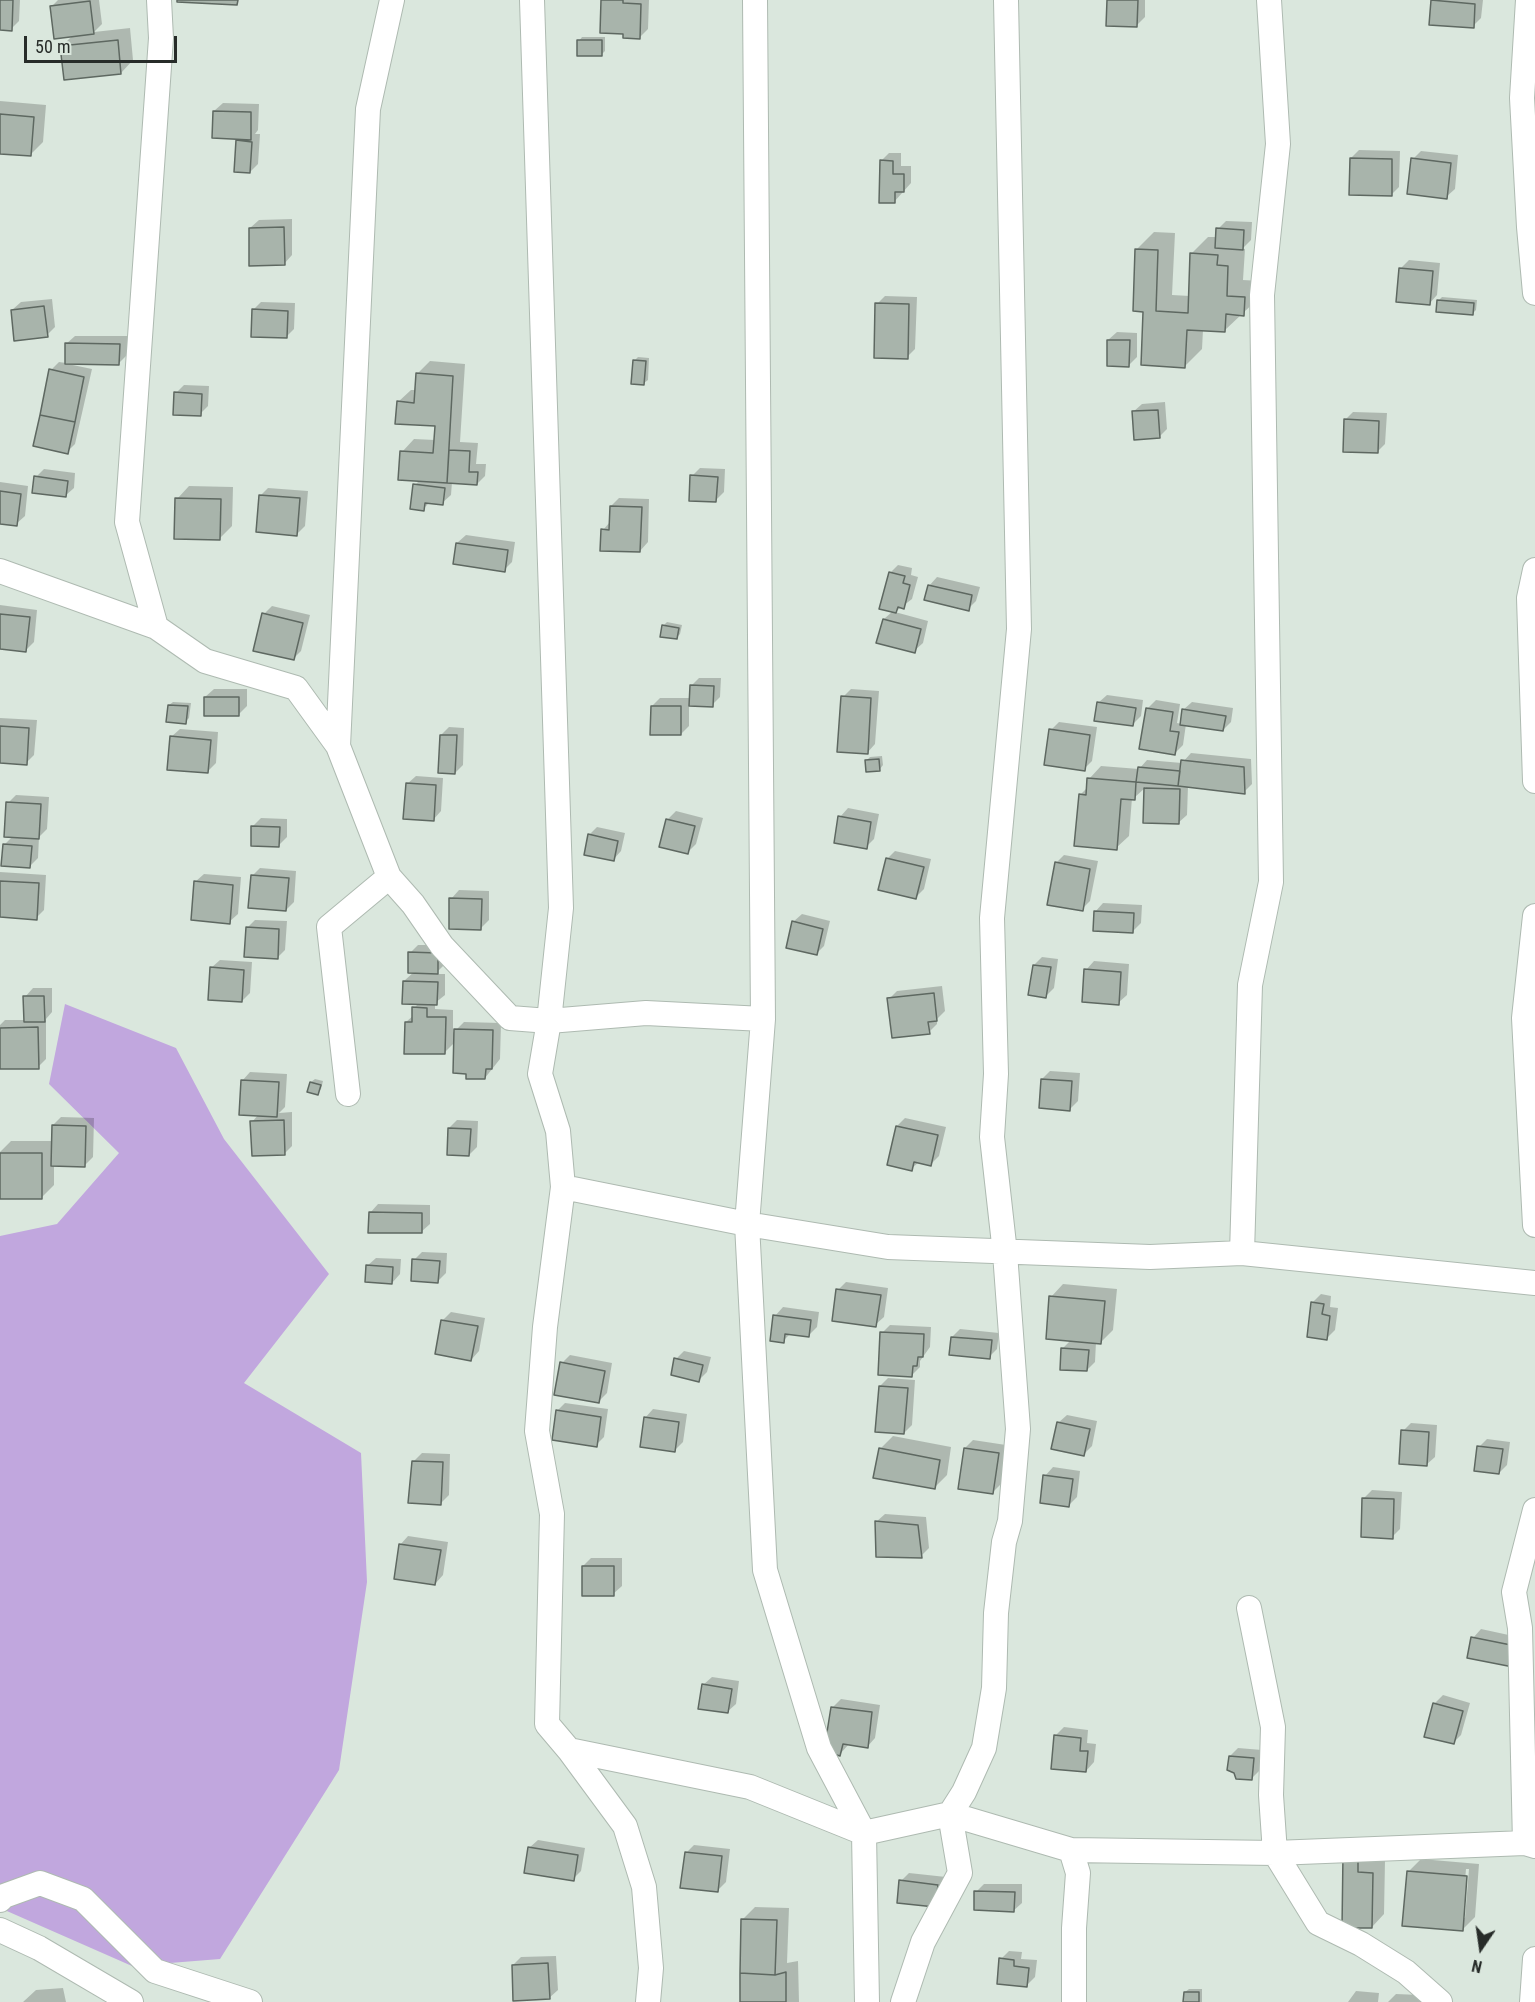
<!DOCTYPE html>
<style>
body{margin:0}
#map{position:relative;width:1535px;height:2002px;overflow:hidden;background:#dae7dd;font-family:"Roboto Condensed",sans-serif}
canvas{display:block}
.north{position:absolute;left:1451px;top:1918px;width:60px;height:60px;-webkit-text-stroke:4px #dae7dd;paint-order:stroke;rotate:193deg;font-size:16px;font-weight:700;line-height:24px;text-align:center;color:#272c29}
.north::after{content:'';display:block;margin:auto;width:21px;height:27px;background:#272c29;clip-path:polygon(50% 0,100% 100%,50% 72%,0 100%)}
.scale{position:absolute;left:24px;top:36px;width:153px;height:27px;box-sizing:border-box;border:3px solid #272c29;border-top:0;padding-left:8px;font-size:18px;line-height:21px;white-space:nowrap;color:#272c29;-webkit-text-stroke:4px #dae7dd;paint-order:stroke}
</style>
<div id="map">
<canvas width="1535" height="2002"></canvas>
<div class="north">N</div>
<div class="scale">50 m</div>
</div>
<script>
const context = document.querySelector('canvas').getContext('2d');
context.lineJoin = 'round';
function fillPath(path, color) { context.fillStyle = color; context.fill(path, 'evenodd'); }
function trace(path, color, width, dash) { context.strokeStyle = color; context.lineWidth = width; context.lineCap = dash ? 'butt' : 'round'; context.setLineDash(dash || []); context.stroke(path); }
const green = new Path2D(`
 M65,1004L176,1048L224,1139L329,1274L244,1383L361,1453L367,1582L339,1770L220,1959L132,1966L0,1908V1236L57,1224L119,1153L49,1084Z`);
const shadow = new Path2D(`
 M0,0H20L19,21L11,29L0,28Z
 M58,0H99L102,24L94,32L130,28L133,60L121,73L62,46L73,35L52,6Z
 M602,0H649L648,29L640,37L625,33Z
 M1108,0H1145V17L1137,25Z
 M1433,0H1483L1481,18L1473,26Z
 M582,37H605V51L601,55L579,41Z
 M0,101L46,105L43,142L30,155L0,152Z
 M223,103L259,104L258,130L255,134H260L258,164L250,172L237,141L241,138L214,111Z
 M1359,150L1400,151L1399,187L1391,195L1351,158Z
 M1421,151L1458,155L1455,189L1446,197L1413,159Z
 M889,153H901V166H911V183L894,202L881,161Z
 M292,219V255L284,264L250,228L259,220Z
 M1226,221L1252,222L1251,240L1242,249H1245L1243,280L1261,281L1260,297L1224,331L1203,330L1202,349L1185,366L1145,311L1137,249L1154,232L1175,233L1172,295L1190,296L1191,254L1208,237H1217L1218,229Z
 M1409,260L1440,263L1437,295L1429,304L1400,269Z
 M885,296L917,297L915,349L907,357L877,304Z
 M1442,297L1477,300L1476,310L1472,314L1439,300Z
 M52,299L55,327L47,335L12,310L21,302Z
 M261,302L295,303L294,329L286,337L253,310Z
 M1117,332L1137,333V357L1129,365L1108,340Z
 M75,336H127V355L119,363L68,364L92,369L75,444L67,452L51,370L59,362L66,363V344Z
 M638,357L649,358L648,380L644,383L634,361Z
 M430,361L465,364L460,442L478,443L476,464H486L485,476L477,484L452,482L451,495L442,503L430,502L423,509L415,485L420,480L402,452L414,439L435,440L436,425L398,402L411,390H416L417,374Z
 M184,385L209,386L208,406L200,414L176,393Z
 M1165,402L1167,429L1159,437L1133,412L1142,404Z
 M1353,412L1387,413L1385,444L1377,452L1345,420Z
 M700,468L725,469L724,492L716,500L692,476Z
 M44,469L75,473L74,488L65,496L36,477Z
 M0,482L28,486L25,516L16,524L0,522Z
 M189,486L233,487L232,526L219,539L177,499Z
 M268,488L308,491L305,526L297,534L260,496Z
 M619,498L649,499L648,542L640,551L603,530L610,522L611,506Z
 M466,535L515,542L512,562L504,570L457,543Z
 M898,565L912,568L911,575L918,577L912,599L895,612L928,621L923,643L914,651L884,619L893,611L890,573Z
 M937,577L980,587L976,601L968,609L929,586Z
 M0,605L37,610L34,642L26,650L0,647Z
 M272,606L310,615L301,651L293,659L264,614Z
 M667,622L682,625L680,634L677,637L663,626Z
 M699,678H721L720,697L712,705H689V726L681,734L652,706L660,698H691V686Z
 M214,689H247V706L239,714L205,697Z
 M851,689L879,691L875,744L867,753L843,697Z
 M1107,695L1143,700L1141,716L1133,724L1098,703Z
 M1156,700L1180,704L1177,723L1182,724L1183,710L1192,702L1233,708L1231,722L1223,730L1186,724L1183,745L1174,754L1148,708Z
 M173,702L191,703L189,718L185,722L169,705Z
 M0,718L37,720L34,755L26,763L0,762Z
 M1059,722L1097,727L1092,761L1084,769L1051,730Z
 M449,727L464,728L463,765L455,773L441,735Z
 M180,729L218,732L216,763L207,772L171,737Z
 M1191,753L1251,759L1252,784L1244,792L1188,786L1187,815L1178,823L1144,821L1146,787L1134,798H1132L1129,836L1116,848L1080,795L1088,787L1089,779L1101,766L1139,769L1147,760L1182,763Z
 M882,756L883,765L880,769L866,761L870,757Z
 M416,776L443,778L441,811L433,820L407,784Z
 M16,795L49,797L47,829L39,837L38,858L30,866L4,845L13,836L8,803Z
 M848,808L879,814L874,839L866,847L840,817Z
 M676,811L703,818L696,844L688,852L667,820Z
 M261,818L287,819V837L279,845L253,826Z
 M597,827L625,833L621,851L613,860L589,835Z
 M895,851L931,859L924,889L916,897L887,859Z
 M1064,855L1098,861L1090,901L1082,909L1056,863Z
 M260,868L296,871L294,902L286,910L252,876Z
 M0,872L46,875L44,910L36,918L0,916Z
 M204,874L241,877L238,914L229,922L195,882Z
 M459,890L489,891V920L481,928L451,899Z
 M1103,903L1142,905L1141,923L1133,931L1095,912Z
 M802,914L830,921L824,946L816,954L793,922Z
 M255,920L287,921L285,950L277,958L247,928Z
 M418,945H446L445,964L435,974H445V995L435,1003V1009L453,1010V1033L464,1022L501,1023L500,1059L485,1078L455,1042L444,1053L406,1022L414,1015V1008L419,1003L404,981L415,971L410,953Z
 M1042,957L1058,959L1054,988L1046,996L1034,965Z
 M220,960L252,962L250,993L242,1001L211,968Z
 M1094,961L1129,964L1127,995L1118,1003L1086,970Z
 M942,986L945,1011L937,1019V1024L929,1032L889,999L897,991Z
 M33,988H52V1012L46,1019V1059L38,1067L0,1068V1025L5,1020H25V997Z
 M1050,1071L1080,1073L1078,1101L1070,1109L1042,1079Z
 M250,1072L287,1074L285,1107L279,1113L292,1112V1146L284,1154L252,1122L259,1114L242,1081Z
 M315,1079L323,1081L321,1089L317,1093L311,1082Z
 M61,1117L94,1118L93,1157L84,1166L54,1164V1185L42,1197L0,1198V1152L11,1141H53V1125Z
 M905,1118L946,1127L939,1156L931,1164L919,1162L911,1169L897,1126Z
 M457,1120L478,1121L477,1147L469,1155L449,1128Z
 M378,1204L430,1205V1224L421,1232L370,1213Z
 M422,1252L447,1253L446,1273L438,1281L414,1260Z
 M376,1258L401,1259L400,1274L392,1283L367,1266Z
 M846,1282L888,1288L884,1317L875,1325L838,1290Z
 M1063,1284L1117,1289L1113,1330L1101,1342H1096L1095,1362L1087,1370L1062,1349L1071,1340L1051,1297Z
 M1321,1294L1331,1296L1330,1307L1338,1308L1335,1330L1327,1338L1313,1302Z
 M783,1307L819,1312L817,1327L809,1335L791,1333L783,1341L775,1316Z
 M451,1312L485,1318L479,1351L471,1360L437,1353L443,1320Z
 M890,1325L931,1327L930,1347L920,1361V1367L912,1375L882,1333Z
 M960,1329L999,1333L997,1349L989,1357L952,1337Z
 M684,1351L711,1357L707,1372L699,1380L676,1359Z
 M570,1355L612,1363L607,1393L598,1402L562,1363Z
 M888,1378L915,1380L912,1425L904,1433L880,1386Z
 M565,1403L608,1409L604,1437L596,1445L557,1411Z
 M653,1409L687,1414L683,1442L675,1450L645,1418Z
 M1067,1415L1097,1421L1092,1446L1084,1454L1058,1423Z
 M1411,1423L1437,1425L1435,1457L1426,1465L1403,1431Z
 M893,1436L951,1447L947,1475L934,1488L880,1449Z
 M1487,1439L1510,1442L1507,1465L1499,1473L1479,1447Z
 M973,1440L1006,1445L1001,1484L993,1492L965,1448Z
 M422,1453L450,1454L449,1495L441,1503L414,1461Z
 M1053,1467L1080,1471L1077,1497L1069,1505L1045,1476Z
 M1372,1490L1402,1492L1400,1529L1392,1537L1363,1499Z
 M885,1514L926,1517L929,1548L921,1556L876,1522Z
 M408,1536L448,1542L443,1575L435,1584L400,1545Z
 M591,1558H622V1586L613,1594L583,1566Z
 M1481,1629L1518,1637L1522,1651L1473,1638Z
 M712,1677L739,1681L736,1704L727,1712L703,1685Z
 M1443,1695L1470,1703L1461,1735L1453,1743L1434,1704Z
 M841,1699L880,1705L875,1738L867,1747L849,1744L840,1754L833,1707Z
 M1064,1727L1088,1730L1087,1743L1096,1744L1094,1762L1086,1771L1056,1735Z
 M1238,1748L1262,1750L1260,1770L1251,1779L1230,1756Z
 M538,1840L585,1848L581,1871L573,1879L529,1848Z
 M1357,1842L1370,1860L1385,1861L1384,1914L1372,1927L1343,1926Z
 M694,1845L730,1849L726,1882L718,1890L686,1853Z
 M1421,1859L1479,1864L1475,1917L1462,1930L1408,1872ZM1466,1869H1469L1465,1918H1462Z
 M909,1873L946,1877L943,1898L901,1881Z
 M984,1884H1022V1903L1013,1911L976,1892Z
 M755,1907L789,1908L787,1963L798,1961L799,2002H742L743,1919Z
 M1009,1951L1022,1952L1021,1959L1037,1960L1035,1977L1027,1985L1001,1959Z
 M556,1956L558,1990L549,1998L513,1965L521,1957Z
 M63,1988L66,2002H23L36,1990Z
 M1189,1989H1202V2002H1185V1992Z
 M1356,1991L1379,1993L1378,2002H1348Z
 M1396,1994L1443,1996V2002H1388Z`);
const building = new Path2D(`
 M0,0H13L12,31L0,30Z
 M177,0H238L237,5L177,2Z
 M601,0H623V3L641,4L640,39L623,38V34L600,33Z
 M1107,0H1138L1137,27L1106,26Z
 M1431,0L1475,4L1474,28L1429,25Z
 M90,1L94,34L54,39L50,6Z
 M118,40L121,74L64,80L60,46Z
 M577,40H602V56H577Z
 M213,111L251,112V140L212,138Z
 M0,114L34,117L31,156L0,154Z
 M236,140L252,142L250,173L234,172Z
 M1350,158L1392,159V196L1349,195Z
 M1411,158L1451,163L1447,199L1407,194Z
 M880,160L893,161V174H904V192H895V203H879Z
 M284,227L285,265L249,266V228Z
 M1216,228L1244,230L1243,250L1215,248Z
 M1135,249L1158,250L1156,311L1188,313L1190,253L1218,255L1217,265L1228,266L1227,296L1245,297L1244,316L1226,314L1225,332L1187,330L1185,368L1141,365L1143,312L1133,311Z
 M1399,268L1433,271L1430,305L1396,302Z
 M1437,300L1474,303L1473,315L1436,312Z
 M875,303L909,304L908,359L874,358Z
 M44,306L48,337L14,341L11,310Z
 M252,309L288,311L287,338L251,337Z
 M1107,340H1130L1129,367L1107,366Z
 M65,343L120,344L119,365L65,364Z
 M633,360L646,361L644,385L631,384Z
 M49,369L84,377L75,422L40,415Z
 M416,373L453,376L447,483L398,480L400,451L433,453L435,426L395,424L397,401L414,403Z
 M174,392L202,394L201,416L173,415Z
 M1158,410L1160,438L1134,440L1132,411Z
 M40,415L75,422L68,454L33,446Z
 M1344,419L1379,421L1378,453L1343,452Z
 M449,450L470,451L469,472H478L477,485L447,483Z
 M690,475L718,477L716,502L689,501Z
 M34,476L68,481L66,497L32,493Z
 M413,484L445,488L443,505L425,503L424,511L410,509Z
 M0,491L21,494L17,526L0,524Z
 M259,495L300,498L297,536L256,532Z
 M175,498L221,499L220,540L174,539Z
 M610,506L642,507L640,552L600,551L601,529L609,530Z
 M456,543L508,550L505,572L453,564Z
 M889,572L905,576L903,583L910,585L904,609L898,607L896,613L879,609Z
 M928,585L972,595L969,611L924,600Z
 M262,613L303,623L294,660L253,651Z
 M0,614L30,617L26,652L0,649Z
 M883,619L921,629L915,653L876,643Z
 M662,625L679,628L677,639L660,637Z
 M690,685L714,686L713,707L689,706Z
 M841,696L871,698L868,754L837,752Z
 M204,697H239V716H204Z
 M1097,702L1136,708L1133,726L1094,721Z
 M168,705L188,706L186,724L166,722Z
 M651,706H681V735H650Z
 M1146,708L1173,712L1170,731L1179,732L1175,755L1139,749Z
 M1182,709L1226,716L1223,731L1180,725Z
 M0,726L29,728L27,765L0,763Z
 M1049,729L1090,735L1085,771L1044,765Z
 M440,735H457L455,774L438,773Z
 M170,736L211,740L208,773L167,770Z
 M879,759L880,771L866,772L865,760Z
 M1181,760L1244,767L1245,794L1178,786Z
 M1138,767L1180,771L1178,786L1136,782Z
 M1087,778L1136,782L1135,800L1121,799L1117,850L1074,846L1079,794L1086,795Z
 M406,783L436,785L434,821L403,819Z
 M1144,788L1180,789L1179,824L1143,823Z
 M6,802L41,804L39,839L4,837Z
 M838,816L871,822L867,849L834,843Z
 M666,819L695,826L688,854L659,847Z
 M251,826L280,827L279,847L251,846Z
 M588,834L618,841L614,861L584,855Z
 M3,844L32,846L30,868L1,866Z
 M886,858L924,867L916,899L878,890Z
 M1055,862L1090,869L1083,911L1047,905Z
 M251,875L289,878L286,911L248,908Z
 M0,881L39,883L37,920L0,917Z
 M194,881L233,885L230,924L191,920Z
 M449,898L482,899L481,930L449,929Z
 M1094,911L1134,913L1133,933L1093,931Z
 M792,921L823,929L817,955L786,948Z
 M246,927L279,929L278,959L244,957Z
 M408,952L438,953V974L408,973Z
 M1033,965L1051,967L1046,998L1028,995Z
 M210,967L244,970L242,1002L208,1000Z
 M1084,969L1121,972L1119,1005L1082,1002Z
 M403,981L438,982L437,1005L402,1004Z
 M934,993L937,1021L928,1022L930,1034L892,1038L887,998Z
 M23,996H44L45,1022H24Z
 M412,1007L427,1008V1017H446L445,1054H404L405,1022H412Z
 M38,1027L39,1069H0V1028Z
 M454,1029L493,1030L492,1069H486L485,1079H466V1074L453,1073Z
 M1041,1079L1072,1081L1070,1111L1039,1108Z
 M241,1080L279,1082L277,1117L239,1115Z
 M310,1082L321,1085L318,1095L307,1092Z
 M284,1120L285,1155L252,1156L250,1121Z
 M52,1125L86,1126L85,1167L51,1166Z
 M896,1126L938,1135L931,1166L914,1162L912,1171L887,1165Z
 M448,1128L471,1129L469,1156L447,1155Z
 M0,1153H42V1199H0Z
 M369,1212L422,1213V1233H368Z
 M412,1259L440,1261L438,1283L411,1281Z
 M366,1265L393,1267L392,1284L365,1282Z
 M836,1289L881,1295L876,1327L832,1321Z
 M1049,1296L1105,1301L1101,1344L1046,1339Z
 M1311,1302L1324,1304L1322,1314L1330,1316L1327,1340L1307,1337Z
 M773,1315L811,1320L809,1337L785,1334L784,1343L770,1341Z
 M441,1320L478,1326L471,1361L435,1354Z
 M880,1332L924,1334L923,1357H918L917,1366H913L912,1377L878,1375Z
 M951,1337L992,1340L990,1359L949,1355Z
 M1061,1348L1089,1350L1087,1371L1060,1370Z
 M674,1358L703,1365L699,1382L671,1375Z
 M560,1362L605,1371L599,1403L554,1395Z
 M879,1386L908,1388L904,1434L875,1432Z
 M556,1410L601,1417L597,1447L552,1440Z
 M644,1417L679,1422L675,1452L640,1447Z
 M1057,1422L1090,1429L1084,1456L1051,1449Z
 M1401,1430L1429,1432L1427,1466L1399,1464Z
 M1477,1446L1503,1449L1499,1474L1474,1471Z
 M879,1448L940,1460L935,1489L873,1478Z
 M964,1448L999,1453L993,1494L958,1489Z
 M412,1461L443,1462L441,1505L408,1503Z
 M1043,1475L1073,1479L1069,1507L1040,1503Z
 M1362,1498L1394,1499L1393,1539L1361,1537Z
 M875,1521L918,1525L922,1558L876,1557Z
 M399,1544L441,1550L435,1585L394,1579Z
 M582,1566H614V1596H582Z
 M1471,1637L1511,1645L1509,1656L1515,1659L1513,1667L1467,1658Z
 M702,1684L732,1689L728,1713L698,1709Z
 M1433,1703L1463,1711L1454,1744L1424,1737Z
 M831,1707L872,1712L868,1748L843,1744L840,1756L824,1751Z
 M1054,1735L1081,1738L1080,1751H1088L1086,1772L1051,1769Z
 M1229,1756L1254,1758L1252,1780L1236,1779L1234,1773L1227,1770Z
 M528,1847L578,1855L574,1881L524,1873Z
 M685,1852L722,1856L718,1892L680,1888Z
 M1343,1854H1358V1872L1373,1873L1372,1928H1342Z
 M1407,1871L1467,1876L1463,1931L1402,1926Z
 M899,1880L938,1885L935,1907L897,1903Z
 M974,1891L1015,1892L1014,1912L974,1910Z
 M741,1919L777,1920L775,1975L740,1973Z
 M999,1958L1014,1960V1966L1029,1968L1027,1987L997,1984Z
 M548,1963L550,1999L513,2001L512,1965Z
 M786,1972V2002H740V1973L775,1975Z
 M1184,1992H1199V2002H1183Z`);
const street = new Path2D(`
 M532,0L561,908L549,1021L540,1074L558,1131L563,1187L545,1327L537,1431L552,1514L547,1724L569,1750L625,1826L644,1887L651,1968L648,2002
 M755,0L763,1019L747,1224L888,1247L1150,1257L1242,1253L1535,1283
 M1528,0L1522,98L1529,227L1535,293
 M1535,570L1529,598L1535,781
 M0,571L156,627L205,661L296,688L338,746L389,877L329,927L348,1094
 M156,627L127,522L161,38L159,0
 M338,746L368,109L392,0
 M389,877L413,904L442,946L510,1018L549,1021L646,1013L763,1019
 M1535,916L1524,1018L1535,1225
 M563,1187L747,1224L765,1570L819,1748L864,1833L867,2002
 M1242,1253L1250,985L1271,882L1262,295L1278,144L1269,0
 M1249,1608L1273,1727L1271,1795L1275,1853L1318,1923L1361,1944L1406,1972L1440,2002
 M569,1750L750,1787L864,1833L950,1814L964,1792L984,1748L994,1688L996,1613L1004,1542L1010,1521L1018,1429L1005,1253L992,1137L996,1074L992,918L1019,629L1006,0
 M1525,1843L1520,1628L1514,1592L1535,1510
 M1071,1850L1078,1873L1074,1928V2002
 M0,1900L4,1896L40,1883L83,1899L155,1971L250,2002
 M0,1930L39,1948L131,2002
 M903,2002L923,1942L960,1873L950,1814L1071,1850L1275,1853L1525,1843L1535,1846
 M1532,2002L1535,1959`);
fillPath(green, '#c1a7de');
fillPath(shadow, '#0003');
fillPath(building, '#a8b4ab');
trace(building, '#5e6861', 1.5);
trace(street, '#aebab1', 26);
trace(street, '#fff', 24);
</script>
